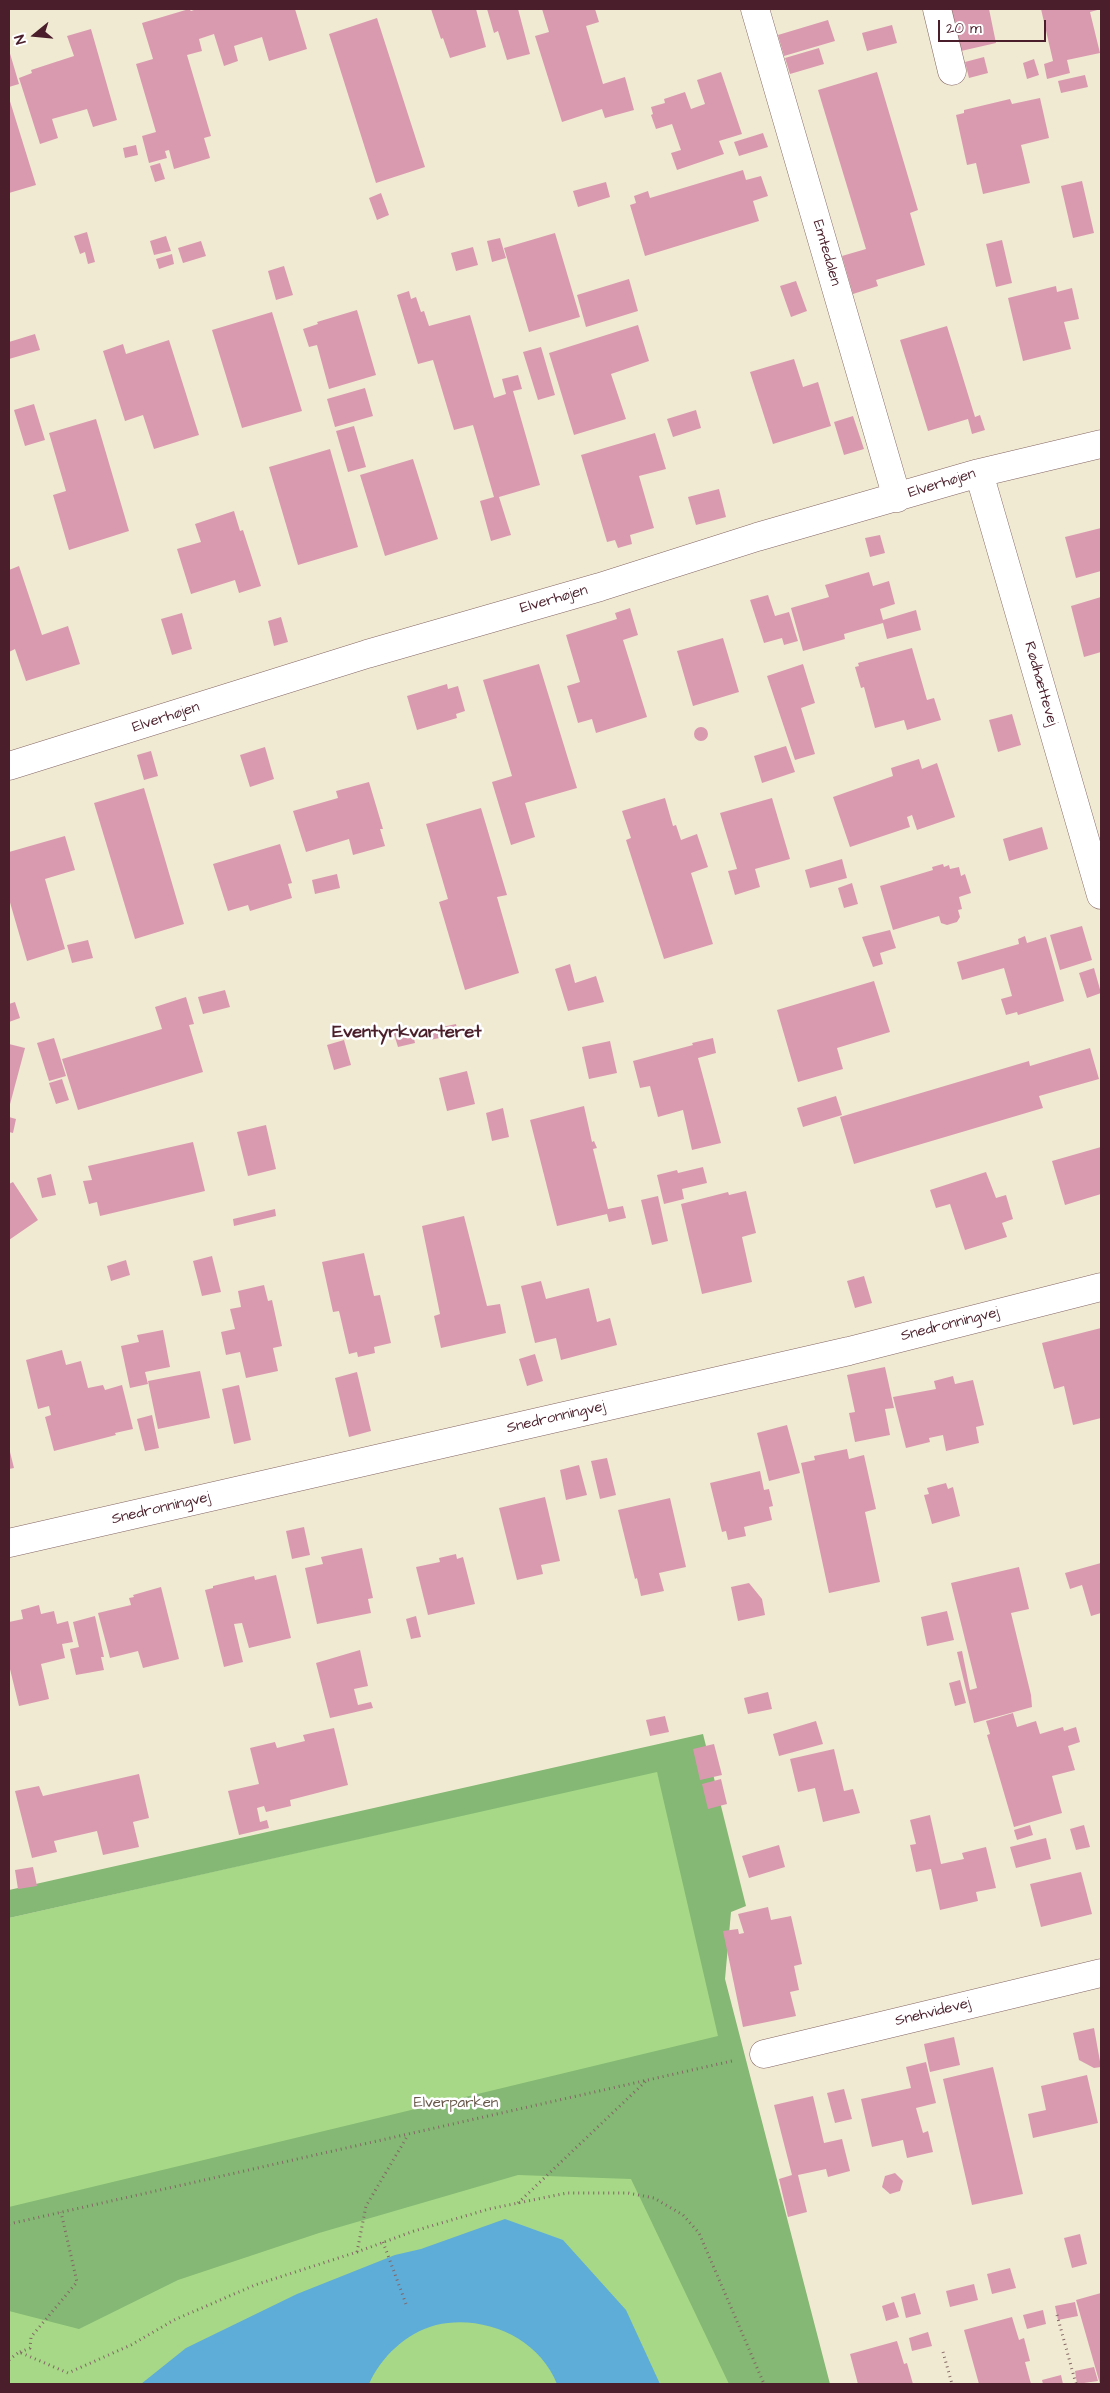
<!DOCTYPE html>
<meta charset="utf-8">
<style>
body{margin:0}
#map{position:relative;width:1110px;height:2393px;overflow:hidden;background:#f1ead2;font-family:"Architects Daughter",sans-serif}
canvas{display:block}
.frame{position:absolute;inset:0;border:10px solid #4a1f2b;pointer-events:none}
.north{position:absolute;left:10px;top:10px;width:50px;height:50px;-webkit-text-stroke:4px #fff;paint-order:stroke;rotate:253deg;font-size:14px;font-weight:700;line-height:20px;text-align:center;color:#4a1f2b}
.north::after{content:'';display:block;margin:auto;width:18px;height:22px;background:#4a1f2b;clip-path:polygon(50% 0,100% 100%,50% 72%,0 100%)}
.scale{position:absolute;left:938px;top:20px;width:108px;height:22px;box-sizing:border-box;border:2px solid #4a1f2b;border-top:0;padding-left:6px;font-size:15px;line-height:18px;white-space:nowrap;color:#4a1f2b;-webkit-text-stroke:4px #fff;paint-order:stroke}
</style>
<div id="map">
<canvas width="1110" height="2393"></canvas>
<div class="frame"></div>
<div class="north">N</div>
<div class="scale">20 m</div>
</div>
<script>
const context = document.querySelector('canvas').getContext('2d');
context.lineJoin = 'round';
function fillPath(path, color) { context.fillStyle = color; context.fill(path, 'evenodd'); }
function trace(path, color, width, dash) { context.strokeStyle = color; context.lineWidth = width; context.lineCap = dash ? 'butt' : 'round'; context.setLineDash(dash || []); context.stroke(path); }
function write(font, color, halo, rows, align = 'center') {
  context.font = font + ' "Architects Daughter",sans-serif'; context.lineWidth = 5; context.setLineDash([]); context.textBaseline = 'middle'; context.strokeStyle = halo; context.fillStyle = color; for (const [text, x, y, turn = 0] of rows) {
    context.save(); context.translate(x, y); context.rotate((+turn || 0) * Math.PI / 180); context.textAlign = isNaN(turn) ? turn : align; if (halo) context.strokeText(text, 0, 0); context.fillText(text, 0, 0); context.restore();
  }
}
const green = new Path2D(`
 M657,1771L826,2384H9V1918Z`);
const forest = new Path2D(`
 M703,1734L746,1906L731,1912L725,1979L830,2384H729L631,2179L518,2175L319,2233L178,2280L79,2329L9,2311V2207L718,2036L657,1772L9,1918V1890Z`);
const water = new Path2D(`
 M505,2219L563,2240L626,2310L660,2384H557C539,2338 484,2314 436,2325C406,2333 381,2357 369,2384H141L186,2348L297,2294L395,2255L421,2249Z`);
const building = new Path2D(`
 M189,9L191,11L197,9H295L307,49L269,61L262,37L234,46L238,61L224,66L214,34L199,39L202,51L187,55L211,136L204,138L210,158L174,169L169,150L165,151L167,158L149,163L142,136L156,132L136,64L153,59L142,23Z
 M431,9H476L486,47L450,58L443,38L441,39Z
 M487,9H518L530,54L507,60L498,31L494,33Z
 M542,9H595L599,22L586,26L603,84L625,77L634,110L605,118L602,109L562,122L535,36L549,32Z
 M938,9H989L996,43L948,54Z
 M1041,9H1101L1090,12L1100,53L1067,60L1070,73L1047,79L1044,64L1053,61Z
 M377,18L425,167L376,183L329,34Z
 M828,20L835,41L784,56L778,35Z
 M892,25L897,43L867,51L862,33Z
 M91,29L117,120L93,127L87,109L52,119L58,138L40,144L19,78L32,73L31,70L74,56L67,36Z
 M819,48L824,64L790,74L785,58Z
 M9,50L19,84L9,87Z
 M984,57L988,73L969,78L965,62Z
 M1034,59L1039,75L1027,79L1023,63Z
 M721,72L742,134L719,141L724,154L677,170L671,153L681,150L672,124L656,129L651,115L653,114L651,107L665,103L664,99L685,92L691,109L705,104L697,80Z
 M877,72L918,210L910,213L925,265L876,280L878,286L853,294L842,256L866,249L818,90Z
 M1085,75L1088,87L1061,93L1058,81Z
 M9,98L36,185L9,193Z
 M1040,98L1049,138L1021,145L1030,183L983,194L976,163L967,165L956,115L964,113V110L1010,99L1012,104Z
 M763,133L768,147L739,156L734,142Z
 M136,145L138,155L125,158L123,148Z
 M160,163L165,179L155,182L150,166Z
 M743,170L746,180L761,176L768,196L753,201L759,221L645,256L630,205L636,203L634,196L648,191L650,198Z
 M1082,181L1094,233L1073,238L1061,186Z
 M606,182L610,197L578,207L573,191Z
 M381,193L389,215L377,220L369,198Z
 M87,232L95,262L88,264L85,252L80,254L74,236Z
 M555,233L580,317L529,332L504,248Z
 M166,236L171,251L154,255L150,241Z
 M500,238L506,258L492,262L487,241Z
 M1002,240L1012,283L996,287L986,244Z
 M201,241L206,256L183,263L178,248Z
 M473,247L478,265L456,271L451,253Z
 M172,254L174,264L159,269L156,259Z
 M284,266L293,295L276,300L268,271Z
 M629,279L638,311L586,327L577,295Z
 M796,281L807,311L791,317L780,286Z
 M1056,286L1057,292L1072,288L1079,319L1064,322L1071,349L1023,361L1008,298Z
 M409,291L411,299L416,297L421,312L424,311L429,326L470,315L494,398L506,394L502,379L518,375L522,389L513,391L540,485L499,497L511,535L491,541L480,501L494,497L473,425L454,430L433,360L418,364L397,295Z
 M357,310L376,375L329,389L317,345L309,347L303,329L318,324L317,322Z
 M272,312L302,411L242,428L212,330Z
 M638,325L649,361L611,374L626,419L574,435L549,353Z
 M947,326L975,417L980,415L985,430L972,434L968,419L928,431L900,340Z
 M35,334L40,350L9,359V342Z
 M169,340L199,435L154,449L143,415L125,421L103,351L123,344L126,354Z
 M541,347L555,395L538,400L523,352Z
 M794,359L803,387L818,382L831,426L773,444L750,372Z
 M365,388L373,416L335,427L327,399Z
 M34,404L45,440L25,446L14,410Z
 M696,410L701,428L673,437L667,419Z
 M853,416L864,449L844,455L834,422Z
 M96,419L129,531L69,550L53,495L66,491L49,433Z
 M354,426L366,467L348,472L336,431Z
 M655,433L666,469L639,476L654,528L630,535L632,544L618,548L615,540L607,542L581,455Z
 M330,449L358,547L298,565L269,467Z
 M413,459L438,539L385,556L360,475Z
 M719,489L726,517L696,525L688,497Z
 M234,511L240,531L243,530L261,586L239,593L235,580L191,594L177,549L201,542L195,524Z
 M1101,528V571L1076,578L1065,537Z
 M880,535L885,553L870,557L865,538Z
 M19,566L42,635L68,626L80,664L26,681L15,649L9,652V570Z
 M869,572L873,586L889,581L895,604L880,609L883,620L916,610L921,630L887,639L883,623L844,634L845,639L803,651L791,608L829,597L825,585Z
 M768,595L775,616L789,612L798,641L784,645L782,638L764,643L750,600Z
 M1101,597V652L1084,657L1071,606Z
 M630,608L638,635L623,640L647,717L596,733L592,719L578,723L567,686L580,682L566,635L617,619L615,613Z
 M182,613L192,649L172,655L161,619Z
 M281,617L288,642L274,646L268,621Z
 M723,638L739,692L693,706L677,651Z
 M912,648L927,700L934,698L941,720L907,730L904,720L875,728L864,687L861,688L855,667L859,666L858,663Z
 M539,664L577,788L525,803L535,837L511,845L492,782L512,776L483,680Z
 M803,664L815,703L801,708L815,754L795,760L767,676Z
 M447,684L448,689L458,686L465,711L456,714L457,718L417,730L407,696Z
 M1012,714L1021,745L998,752L989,720Z
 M694 734a7 7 0 1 1 14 0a7 7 0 1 1-14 0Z
 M786,746L795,772L762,783L754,756Z
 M265,747L274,779L250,787L240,755Z
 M151,751L158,776L144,780L137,755Z
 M919,759L922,769L937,763L955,817L917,830L912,815L907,817L910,827L850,847L833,797L893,776L891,768Z
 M369,782L383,829H380L385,846L353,855L349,839L306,852L293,811L338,798L336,791Z
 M144,788L184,924L135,939L94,803Z
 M665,798L673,826L676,825L681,840L697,834L708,867L691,873L713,944L664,959L626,840L631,838L622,811Z
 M772,798L790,859L755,869L760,887L735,895L728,871L737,869L720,813Z
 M481,808L507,895L497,897L519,973L465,990L439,902L448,899L426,824Z
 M1042,827L1048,849L1009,861L1003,839Z
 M65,836L75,870L45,879L65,949L27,961L9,899V852Z
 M280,844L292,883L288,884L292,898L250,911L248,905L228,911L213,864Z
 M842,859L847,878L810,888L805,870Z
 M943,864L944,867L949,865L950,869L959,867L961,876L965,874L971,893L959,897L962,909L958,910L960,917L957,922L947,925L941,923L939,916L893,930L880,886L933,870L932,867Z
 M337,874L340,888L315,894L312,880Z
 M852,883L858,904L844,908L838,888Z
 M1082,926L1092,960L1060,970L1050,935Z
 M890,930L896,948L880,953L883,964L873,967L862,937Z
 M1025,936L1027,943L1046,937L1064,1001L1018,1015L1017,1012L1006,1015L1001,999L1012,996L1004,968L962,980L957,962L1019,944L1018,939Z
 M88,940L93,958L72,963L67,945Z
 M570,964L575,983L596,976L604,1002L568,1011L555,969Z
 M1094,968L1101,993L1087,998L1079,973Z
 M874,981L890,1032L837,1048L843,1069L798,1082L777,1010Z
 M225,990L230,1007L203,1014L198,997Z
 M186,997L194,1024L189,1025L203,1072L78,1110L62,1059L162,1029L155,1007Z
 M15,1002L20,1018L9,1022V1004Z
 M456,1024L458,1034L430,1040L428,1030Z
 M411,1026L415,1043L398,1047L393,1031Z
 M54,1038L66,1076L49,1081L37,1043Z
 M713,1038L716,1053L698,1058L721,1143L692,1150L683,1110L658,1117L650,1086L640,1088L633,1061L693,1045L692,1043Z
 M344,1040L351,1065L334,1070L327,1045Z
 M610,1041L617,1073L589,1079L582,1047Z
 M9,1044L25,1048L9,1108Z
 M1090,1048L1099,1079L1039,1096L1043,1108L854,1164L840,1117L1029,1061L1030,1066Z
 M467,1071L475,1104L447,1111L439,1078Z
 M62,1079L69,1100L56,1104L49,1083Z
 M836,1096L842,1115L803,1127L797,1108Z
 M584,1106L592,1142L594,1141L597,1148L593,1149L608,1209L623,1206L626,1218L609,1222L607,1214L557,1226L530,1120Z
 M503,1108L509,1137L492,1141L486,1113Z
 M9,1117L16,1119L13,1133L9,1132Z
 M266,1125L276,1169L248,1176L237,1132Z
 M193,1142L205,1191L100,1216L97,1202L89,1204L83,1181L92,1180L88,1166Z
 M1101,1147V1194L1065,1205L1052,1161Z
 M703,1167L707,1183L682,1189L684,1199L664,1204L657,1175L677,1170L678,1173Z
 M986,1172L996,1198L1006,1195L1013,1219L1002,1223L1007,1237L965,1250L950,1204L936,1208L930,1190Z
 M51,1174L56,1195L42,1198L37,1178Z
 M13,1182L38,1220L9,1240V1184Z
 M746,1191L756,1233L742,1237L752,1282L702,1294L681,1204L728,1192L729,1195Z
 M658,1196L668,1241L652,1245L641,1200Z
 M275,1209L276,1216L234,1226L233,1219Z
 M464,1216L487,1306L500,1304L506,1333L441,1348L434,1316L440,1314L422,1226Z
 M364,1253L374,1296L380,1295L391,1343L374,1347L375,1353L358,1357L357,1352L349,1354L339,1311L333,1312L322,1262Z
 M212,1256L221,1292L202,1296L193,1261Z
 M126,1260L130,1275L111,1281L107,1266Z
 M864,1276L872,1303L855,1308L847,1281Z
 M541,1281L546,1299L589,1288L597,1322L610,1318L617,1345L561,1360L556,1338L535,1343L521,1286Z
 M264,1285L268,1301L272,1300L282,1346L273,1348L278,1371L246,1378L240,1352L226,1355L221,1332L235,1329L230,1309L241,1307L238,1291Z
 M1101,1328V1418L1073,1425L1064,1386L1054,1389L1042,1343Z
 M163,1330L170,1367L145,1372L148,1384L130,1388L121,1346L139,1342L137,1335Z
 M62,1350L66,1365L81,1361L88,1388L103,1385L105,1390L122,1385L133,1429L115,1433L116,1435L54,1451L45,1417L51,1415L49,1406L38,1409L26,1360Z
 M535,1354L543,1381L527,1386L519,1359Z
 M885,1367L894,1408L885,1409L890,1435L855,1442L849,1413L855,1412L847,1375Z
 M200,1371L210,1418L158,1429L148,1381Z
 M357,1372L371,1431L349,1437L335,1378Z
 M953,1376L955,1384L973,1380L984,1425L976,1427L979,1443L946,1451L943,1435L929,1438L930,1442L906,1448L893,1397L936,1389L934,1381Z
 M239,1385L251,1440L234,1444L222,1389Z
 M152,1415L159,1448L145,1451L137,1419Z
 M787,1425L800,1473L769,1481L757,1433Z
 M9,1448L14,1468L9,1469Z
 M847,1449L849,1459L864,1455L876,1509L865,1512L880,1582L829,1593L801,1463L815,1460L814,1456Z
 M607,1458L616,1495L600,1499L591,1461Z
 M579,1465L587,1495L566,1500L560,1470Z
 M760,1471L764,1490L769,1489L773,1506L769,1507L772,1520L744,1527L746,1536L728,1540L726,1531L722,1532L710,1483Z
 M946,1483L948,1489L953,1487L960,1516L932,1524L924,1495L929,1494L927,1488Z
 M545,1497L560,1561L541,1565L543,1574L517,1580L499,1508Z
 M670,1498L686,1567L659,1573L664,1591L641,1596L637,1578L635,1579L618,1510Z
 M304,1527L310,1555L292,1559L286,1531Z
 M362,1548L373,1598L368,1599L371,1613L317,1624L305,1568L323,1564L321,1557Z
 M456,1554L457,1559L463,1557L475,1604L428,1615L416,1567L440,1562L439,1558Z
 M1101,1563V1613L1091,1616L1082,1585L1070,1589L1065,1573Z
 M1019,1567L1029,1609L1011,1613L1031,1695L1032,1707L974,1723L957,1652L962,1651L970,1690L977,1688L951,1583Z
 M276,1575L291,1638L249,1648L242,1623L234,1624L243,1662L224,1667L205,1590L213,1588V1586L254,1576L255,1580Z
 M749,1583L762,1599L765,1615L738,1621L731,1587Z
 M161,1587L179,1659L143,1668L138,1651L110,1658L98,1613L131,1605L129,1598L134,1597L133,1595Z
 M39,1605L41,1614L54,1611L57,1624L68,1621L73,1642L62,1644L65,1658L41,1664L49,1699L19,1706L9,1665V1622L23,1619L21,1610Z
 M947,1611L954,1640L927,1646L921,1617Z
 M95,1616L104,1657H101L104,1670L76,1675L70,1649L79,1647L73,1622Z
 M416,1616L421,1637L411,1639L406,1619Z
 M360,1650L368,1686L354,1689L358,1705L371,1702L373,1708L330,1718L316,1663Z
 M960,1680L966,1703L955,1706L949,1683Z
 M768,1692L772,1709L748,1714L744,1698Z
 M1013,1713L1017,1727L1036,1721L1040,1734L1063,1727L1064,1731L1076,1727L1080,1742L1068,1746L1075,1770L1052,1776L1062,1813L1014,1827L987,1735L990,1734L986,1721Z
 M665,1716L669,1732L650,1736L646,1720Z
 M816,1721L823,1744L779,1756L773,1734Z
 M334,1728L348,1785L290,1800L291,1806L266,1812L264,1806L257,1808L260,1822L267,1820L269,1828L239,1835L228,1791L259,1784L250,1748L275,1742L277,1748L305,1741L303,1735Z
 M714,1744L722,1775L700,1780L693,1749Z
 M834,1749L844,1791L853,1789L860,1813L823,1822L815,1788L798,1792L790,1759Z
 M139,1774L149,1818L133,1822L139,1847L103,1855L97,1831L54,1841L57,1852L32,1858L15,1791L39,1786L43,1796Z
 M721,1779L727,1804L708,1809L702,1784Z
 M930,1815L941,1864L964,1859L962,1853L986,1847L996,1888L976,1892L978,1901L940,1910L931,1869L916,1872L910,1845L916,1844L910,1820Z
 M1030,1825L1033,1835L1017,1840L1014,1830Z
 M1084,1825L1090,1847L1076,1850L1070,1829Z
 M1046,1838L1051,1859L1016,1868L1010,1847Z
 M779,1845L785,1867L749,1878L742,1856Z
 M33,1867L37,1886L18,1889L15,1870Z
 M1081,1872L1092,1914L1041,1927L1030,1884Z
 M768,1907L771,1920L791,1916L802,1964L794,1966L799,1990L790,1992L796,2016L743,2027L723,1931L738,1929L739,1934L744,1933L738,1914Z
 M1094,2028L1101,2067L1094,2068L1079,2060L1073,2033Z
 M954,2037L960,2065L930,2072L924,2044Z
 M926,2062L936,2103L916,2108L923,2133L928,2131L933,2152L907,2158L903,2140L872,2147L861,2099L911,2088L906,2067Z
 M993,2067L1023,2194L972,2205L943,2079Z
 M1087,2075L1098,2123L1033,2138L1028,2114L1046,2110L1041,2086Z
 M844,2089L852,2119L835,2123L827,2093Z
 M813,2096L824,2143L842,2139L850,2171L828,2177L826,2169L798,2175L807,2212L788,2217L779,2179L792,2175L774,2105Z
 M895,2173L903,2181L900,2191L890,2194L882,2187L885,2176Z
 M1080,2234L1087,2264L1072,2268L1064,2238Z
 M1010,2268L1016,2288L992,2294L987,2274Z
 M974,2284L978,2300L950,2307L946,2291Z
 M915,2293L921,2314L906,2318L901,2297Z
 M1101,2293V2384H1100L1076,2300Z
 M894,2302L899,2317L886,2321L882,2306Z
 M1075,2302L1078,2316L1058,2320L1055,2306Z
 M1043,2310L1046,2324L1027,2329L1023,2315Z
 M1012,2317L1019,2340L1024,2338L1030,2361L1025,2362L1031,2384H979L964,2330Z
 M928,2332L932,2346L912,2351L909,2338Z
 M897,2341L904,2364L907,2363L913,2384H858L850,2354Z
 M1094,2367L1098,2381L1077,2384L1075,2371Z
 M1061,2375L1063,2384H1043L1042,2380Z`);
const path = new Path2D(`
 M518,2203L646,2081
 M9,2224L732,2061
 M383,2242L406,2304
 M357,2252L366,2206L408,2135
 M1057,2315L1076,2384
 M20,2352L30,2348L31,2337L77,2282L61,2212
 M943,2352L952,2384
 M9,2360L19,2352L68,2373L131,2345L174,2320L255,2285L357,2252L414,2231L489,2209L567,2193H628L654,2198L683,2215L699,2233L764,2384`);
const minor = new Path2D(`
 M755,9L897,498
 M937,9L952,71
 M979,473L1101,895
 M9,766L367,654L600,587L757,537L979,473L1101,444
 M9,1543L849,1351L1101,1287
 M764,2054L1101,1973`);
const streetNames = [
 ["Emtedalen",826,253,74],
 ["Elverhøjen",942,484,-17],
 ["Elverhøjen",554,600,-16],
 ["Rødhættevej",1040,684,74],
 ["Elverhøjen",166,718,-18],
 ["Snedronningvej",950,1325,-14],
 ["Snedronningvej",556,1418,-13],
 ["Snedronningvej",161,1509,-13],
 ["Snehvidevej",933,2013,-14]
];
const parkNames = [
 ["Elverparken",456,2104]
];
const quarterNames = [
 ["Eventyrkvarteret",407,1033]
];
fillPath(green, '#a6d887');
fillPath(forest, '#84b874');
fillPath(water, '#5eacd8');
fillPath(building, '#d99ab0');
trace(minor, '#846665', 29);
trace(path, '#846665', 3, [1, 4]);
trace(minor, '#fff', 28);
write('15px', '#4a1f2b', '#fff', streetNames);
write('15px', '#665647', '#fff', parkNames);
write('bold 18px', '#4a1f2b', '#fff', quarterNames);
</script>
